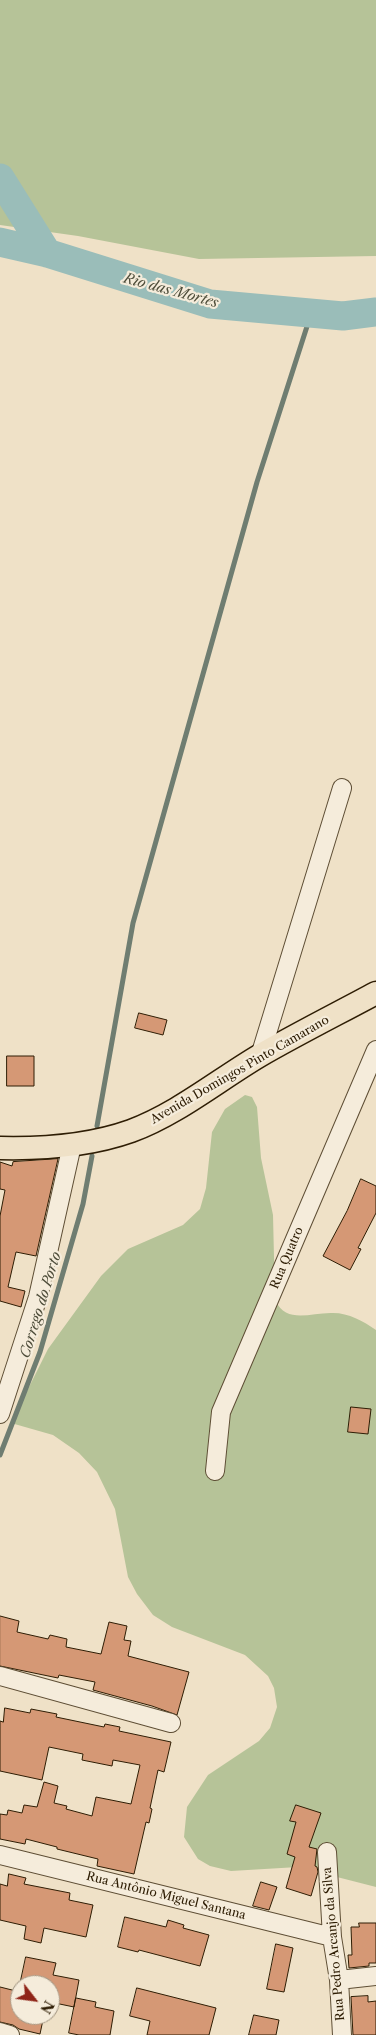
<!DOCTYPE html>
<meta charset="utf-8">
<style>
body{margin:0}
#map{position:relative;width:376px;height:2035px;overflow:hidden;background:#efe1c7;font-family:"Libre Caslon Text",serif}
canvas{display:block}
.north{position:absolute;left:10px;top:1975px;width:50px;height:50px;box-sizing:border-box;background:#f5ecdb;border:1px solid #a59985;border-radius:50%;rotate:120deg;font-size:14px;font-weight:700;line-height:20px;text-align:center;color:#2e1d04}
.north::after{content:'';display:block;margin:auto;width:18px;height:22px;background:#8f2418;clip-path:polygon(50% 0,100% 100%,50% 72%,0 100%)}
</style>
<div id="map">
<canvas width="376" height="2035"></canvas>
<div class="north">N</div>
</div>
<script>
const context = document.querySelector('canvas').getContext('2d');
context.lineJoin = 'round';
function fillPath(path, color) { context.fillStyle = color; context.fill(path, 'evenodd'); }
function trace(path, color, width, dash) { context.strokeStyle = color; context.lineWidth = width; context.lineCap = dash ? 'butt' : 'round'; context.setLineDash(dash || []); context.stroke(path); }
function write(font, color, halo, rows, align = 'center') {
  context.font = font + ' "Libre Caslon Text",serif'; context.lineWidth = 4.5; context.setLineDash([]); context.textBaseline = 'middle'; context.strokeStyle = halo; context.fillStyle = color; for (const [text, x, y, turn = 0] of rows) {
    context.save(); context.translate(x, y); context.rotate((+turn || 0) * Math.PI / 180); context.textAlign = isNaN(turn) ? turn : align; if (halo) context.strokeText(text, 0, 0); context.fillText(text, 0, 0); context.restore();
  }
}
const green = new Path2D(`
 M0,0H376V256L199,259L78,236L0,225Z
 M245,1095L252,1097L257,1107L261,1158L273,1215L275,1300C287,1325 311,1312 333,1313C349,1313 363,1321 376,1330V1887L298,1867L231,1871L210,1866L198,1859L184,1837L187,1807L208,1775L259,1741L270,1728L277,1707L274,1688L268,1676L245,1655L172,1627L153,1615L137,1594L128,1577L115,1509L97,1472L79,1453L53,1435L11,1423L48,1349L101,1276L128,1249L183,1225L200,1209L206,1188L212,1132L225,1109Z`);
const stream = new Path2D(`
 M97,1126L133,923L257,482L311,314
 M0,1455L40,1352L83,1204L92,1156`);
const river = new Path2D(`
 M0,178L47,253
 M0,242L47,253L210,304L343,316L376,312`);
const building = new Path2D(`
 M139,1013L167,1020L163,1035L135,1028Z
 M7,1056H34V1086H7Z
 M58,1159L36,1256L16,1252L8,1287L25,1291L21,1307L0,1301V1216L5,1190L0,1189V1162L12,1166L13,1162Z
 M361,1179L376,1186V1213L358,1248L361,1249L350,1270L323,1256L347,1211Z
 M351,1407L371,1409L368,1434L348,1432Z
 M0,1616L19,1621L17,1632L48,1639L50,1635L67,1639L66,1647L101,1654L109,1622L127,1626L124,1640L131,1641L128,1656L189,1672L177,1715L152,1706L93,1690L95,1682L59,1675L58,1678L0,1666Z
 M5,1708L30,1713L31,1709L57,1714L56,1717L104,1727L105,1724L120,1727L119,1731L171,1742L164,1772L158,1770L150,1808L152,1809L149,1823L146,1822L134,1874L97,1866L98,1859L57,1849V1847L26,1839L25,1844L0,1839V1814L7,1815L8,1810L22,1813L24,1805L37,1807L44,1782L58,1786L54,1803L67,1806L66,1809L92,1816L96,1797L131,1804L140,1765L113,1760L112,1766L82,1760L83,1754L49,1747L42,1780L0,1771V1721L3,1722Z
 M296,1805L321,1813L309,1847L317,1849L315,1866L317,1867L318,1872L311,1896L286,1888L295,1857L287,1854L296,1822L290,1821Z
 M9,1874L26,1878L24,1884L70,1893L69,1900L93,1905L86,1937L44,1928L41,1943L24,1939L26,1926L0,1920V1884L7,1886Z
 M261,1882L277,1887L269,1910L253,1906Z
 M125,1917L166,1927L168,1920L184,1925L183,1928L209,1935L200,1966L139,1950L138,1952L118,1947Z
 M359,1923H376V1963H369V1966L349,1968L348,1955H352L351,1927H359Z
 M276,1944L293,1948L284,1992L267,1989Z
 M26,1957L56,1963L53,1975L79,1980L74,2007L50,2002V1985H20Z
 M0,1987L20,1992V2015H44L40,2034L19,2029L13,2025L0,2022Z
 M137,1988L216,2008L209,2035H147L150,2021L130,2016Z
 M368,1996V2002L376,2001V2035H353L351,1997Z
 M76,1998L96,2002L95,2007L114,2011L110,2035H79L69,2033Z
 M254,2015L279,2020L276,2035H249Z`);
const minor = new Path2D(`
 M260,1056L342,788
 M0,1414L38,1297L72,1145
 M215,1471L221,1412L376,1050
 M0,1676L171,1723
 M327,1852L332,1937L339,1980L342,2035
 M0,1855L332,1937
 M339,1980L376,1976
 M0,2032L10,2035`);
const major = new Path2D(`
 M0,1148C44,1149 89,1146 131,1131C177,1114 217,1081 259,1056C297,1034 337,1014 376,993`);
const streetNames = [
 ["Avenida Domingos Pinto Camarano",240,1070,-30],
 ["Rua Quatro",287,1258,-67],
 ["Rua Antônio Miguel Santana",166,1896,14],
 ["Rua Pedro Arcanjo da Silva",334,1944,-95]
];
const waterNames = [
 ["Rio das Mortes",171,291,15],
 ["Corrego do Porto",41,1305,-73]
];
fillPath(green, '#b6c398');
trace(stream, '#6f7d71', 5);
trace(river, '#9abdb9', 29);
fillPath(building, '#d59875');
trace(building, '#2e1d04', 1);
trace(minor, '#5e4e35', 20);
trace(major, '#2e1d04', 25);
trace(minor, '#f5ecdb', 18);
trace(major, '#efe1c7', 22);
write('12px', '#2e1d04', '#f5ecdb', streetNames);
write('italic 14px', '#4e4d3a', '#f5ecdb', waterNames);
</script>
